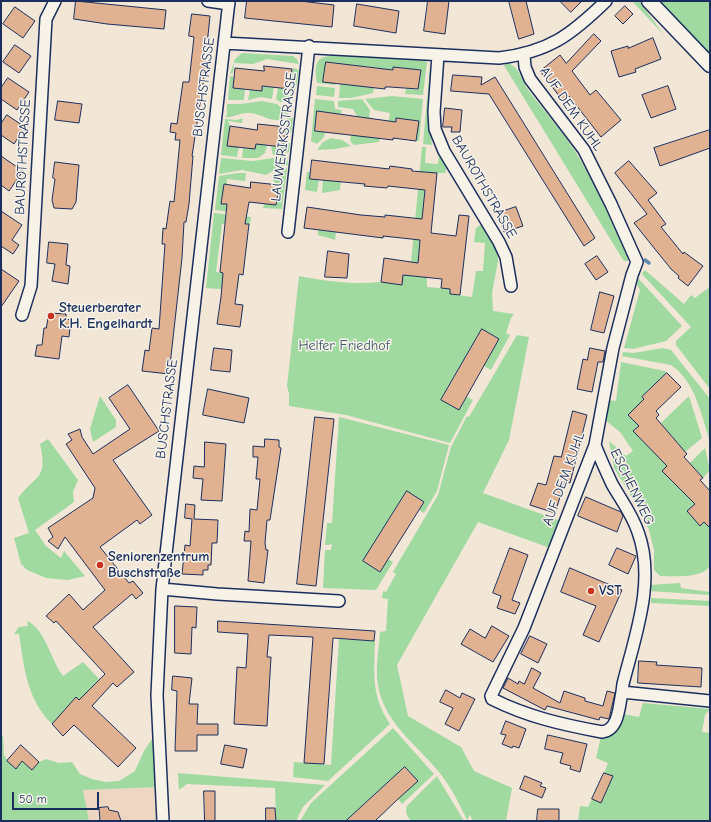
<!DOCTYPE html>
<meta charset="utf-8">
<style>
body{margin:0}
#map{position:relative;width:711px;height:822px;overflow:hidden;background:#f2e6d7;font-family:"Comic Neue",sans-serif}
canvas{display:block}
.frame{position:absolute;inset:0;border:2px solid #1b2f5e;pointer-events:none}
.scale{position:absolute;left:12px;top:792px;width:87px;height:18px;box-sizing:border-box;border:2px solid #1b2f5e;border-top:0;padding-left:5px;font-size:12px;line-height:14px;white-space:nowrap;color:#1b2f5e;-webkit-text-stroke:3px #f7f3e8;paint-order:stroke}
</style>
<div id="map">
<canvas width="711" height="822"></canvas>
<div class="frame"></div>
<div class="scale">50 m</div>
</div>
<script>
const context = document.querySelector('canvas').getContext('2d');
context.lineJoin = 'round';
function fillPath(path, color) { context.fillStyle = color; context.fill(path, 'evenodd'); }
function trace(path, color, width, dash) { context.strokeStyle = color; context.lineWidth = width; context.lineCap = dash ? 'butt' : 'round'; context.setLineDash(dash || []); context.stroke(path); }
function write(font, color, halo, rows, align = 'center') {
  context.font = font + ' "Comic Neue",sans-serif'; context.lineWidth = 3; context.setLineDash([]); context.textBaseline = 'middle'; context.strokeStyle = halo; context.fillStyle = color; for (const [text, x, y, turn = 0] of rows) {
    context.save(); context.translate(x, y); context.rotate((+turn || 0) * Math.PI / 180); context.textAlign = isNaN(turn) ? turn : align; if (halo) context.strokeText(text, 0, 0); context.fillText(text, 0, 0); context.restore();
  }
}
const built = new Path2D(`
 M160,787L163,821H89L83,790Z`);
const green = new Path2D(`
 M632,1H639L664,35Z
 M659,1H710V54Z
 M242,53L293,56L297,59L299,64L267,59L253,64L234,63L233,73L230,74L235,59Z
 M332,53L425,61L427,62L423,95L405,94L406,89L418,90L420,70L393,67V70L365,66L362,86L374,88L373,93L351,98H339L340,84L352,85L355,65L326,62L323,81L336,83L335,85L317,83C315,70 313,56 331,56Z
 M507,63C520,66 521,81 529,91C544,111 561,130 575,151C596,185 611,222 628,258V261H624L620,255L505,67L504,65Z
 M430,66L432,70L428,114L432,145L423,144Z
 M293,68L299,70C297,82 296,101 280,102L276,99L278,88L290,89Z
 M230,76L234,77L245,89L244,100H228Z
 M262,86L274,87L272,99L261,97L248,100L250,90L261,91Z
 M317,86L335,88L334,97L316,95Z
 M392,96L423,99L419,141H416L419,121L396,118V122L389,121L390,113L374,110L365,99Z
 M315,99L334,101L335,109L342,110L341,114L317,111L315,131L325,132L324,137L317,144L311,141Z
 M362,99L370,110L369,117L373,119L370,137L380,138L379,142L354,145L350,141L351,135L360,136L363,117L357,116L353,109L338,107V101Z
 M262,101L277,104L289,115C275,128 262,112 247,113C239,113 233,118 225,117L227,115V104H241Z
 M291,116L293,119L291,133H287L286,143H290L289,152L273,155L271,146L283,147L286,128L281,127V122Z
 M243,118L242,123L228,121L230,126L227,145L239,147L237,157L221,155L225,119L237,120Z
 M331,138L342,140L351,146L335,149L317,150L323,142Z
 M255,144L267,145L265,153L258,158H242L243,148L255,149Z
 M422,147H426L425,163L438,164L439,153L447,167L445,173H426L417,276L427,277V287L450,289V294L472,297L476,271H483L485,243L474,242L476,228L482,224L497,248L498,261L492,293L493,311L514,314L511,318L506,333L510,335L491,370L484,366L499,339L482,329L441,399L459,410L467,397L473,400L450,443L346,415L289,406V394L287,386L299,276C326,281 352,285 380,282C390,280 399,274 410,274Z
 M287,156L288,165L279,167L266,175L242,170L219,174L221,158L253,161Z
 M287,168L282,209L263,208L264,204L276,205L279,185H275L272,175L280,169Z
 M307,172H311L310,179H319L317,192L305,190Z
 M238,173H246L245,181L227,179V185L224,184L221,203L232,205L231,212L215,210L219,176Z
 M323,180L341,181L340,190L322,193Z
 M214,213L251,217L250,224L225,221V224H222L216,272L225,273L226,277L239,279L238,288L221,286V289L206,288Z
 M318,230L336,232L335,240L318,235Z
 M645,270L684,304L691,295L695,298L708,288L710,289V389L676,345V341L691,327L642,274Z
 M638,278L682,326L666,341L633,349L624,348L640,290L637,284Z
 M517,335L529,337L509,440L483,493L561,521L550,548L478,522L397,665L408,716L461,747L474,771L512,788L506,821H473L470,815L467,820C459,803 451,787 439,772C418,746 387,725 379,690C374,672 379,650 380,632L386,631L388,599L382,598L383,591L386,592L396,574L393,572L438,495L451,447L467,416L469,417Z
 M663,348L671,350L710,399V441C701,415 696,382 671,365L622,356L623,352L634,353Z
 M621,362L665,371L667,373L642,397L644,399L628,415L639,426L634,431L667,466L662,471L673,483L676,481L695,504L687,511L700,525L704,522L710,528C710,537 711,559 710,565C704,579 673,576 660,576L654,570V550L649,530L642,514L614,468L609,441L626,456L633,451L620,432L605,420L607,400L616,401Z
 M100,396L116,420V427L93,442L90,429Z
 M689,396L702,438L685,452L661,423Z
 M339,417L449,445L437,491L424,513L419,510L424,502L407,491L363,561L380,572L388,559L393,562L376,590L323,588L325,550H331L332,543L329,545H325L327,523H332Z
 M48,439L78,480L73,492L74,502L35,530L46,546L61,558L64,551L85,576L68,580L46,578L27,570L21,564L14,538L29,533L18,498C37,473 48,480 40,444Z
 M705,448L710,470L703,478L690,463Z
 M680,583L681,588L710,592V595L649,591L650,585Z
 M651,598L710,601V606L651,603Z
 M27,621C45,628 51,661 63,676L83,662L99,679L79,700L76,697L52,724C27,700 24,667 19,634H14L19,627L28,626Z
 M339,639L375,641C374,673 371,696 390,724L328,781L293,777L294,762L331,765Z
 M643,703L710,709L705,715L702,732L710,733V821H578L580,806L588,807L592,799L612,776L604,773L608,763L596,758L602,732L617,713L639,717Z
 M393,728L434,774L402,804L398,799L418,781L405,767L346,821H300L311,803Z
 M158,730L160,787L83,790L89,821H1V734L3,736L4,755L15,769L22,761L32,770L39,762L46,759L59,763L72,762L80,774L92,779L105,782L119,781L135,771L144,751Z
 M178,773L325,785L303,807L296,821H276L275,788L187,784L179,790Z
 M437,776L464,821H411C407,816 405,813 407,806Z`);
const stream = new Path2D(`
 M645,260L649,263`);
const building = new Path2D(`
 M76,1L166,10L164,29L107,24L74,19Z
 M247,1H300L334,5L332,27L245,18Z
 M428,1H449L445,34L424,31Z
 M509,1H526L534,34L519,39Z
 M560,1H582L571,12Z
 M357,4L399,11L396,33L354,26Z
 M625,6L633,14L623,24L615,16Z
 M15,7L35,21L23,38L3,24Z
 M192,14L210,16L203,84L192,156H193L189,204L186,222H184L182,258L169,374L142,371L145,350L149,351L152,328L159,329L165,244H162L163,228L166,229L170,201L174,202L180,140H175L176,133L170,132L171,123L177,124L183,82H189L194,37L189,36Z
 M594,34L601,41L572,71L590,95L596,90L621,120L601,137L569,96L563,101L540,71L560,55L566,63Z
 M653,38L661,59L635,69L636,72L619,77L611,51L628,46V48Z
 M15,45L31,56L19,73L3,62Z
 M326,62L393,70V67L421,70L418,89L390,87H385V89L323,82Z
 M264,66L292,69L290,89L262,86V91L233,88L235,68L264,71Z
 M453,75L482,77L481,85L495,77L595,238L584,246L489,94L451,91Z
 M8,78L29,92L17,110L1,99V88Z
 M668,86L676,109L651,118L642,95Z
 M58,101L82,104L79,123L55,120Z
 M445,108L462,110L460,132H451L452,127H443Z
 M317,111L396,122V118L419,121L416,141L393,138V140L315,131Z
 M7,115L25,127L14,144L1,135V124Z
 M258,124L286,127L283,147L256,144L255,149L227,146L230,126L257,130Z
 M710,130V148L660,166L654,148Z
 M1,156L23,171L9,191L1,185Z
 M312,160L389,169L390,166L412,169V171L437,173L431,233L456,236L459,215L469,216L460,295L450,294V289L441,288L442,279L403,275L402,285L381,282L384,258L418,263L420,240L383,236V238L304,228L307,207L361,215L385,217V215L422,219L425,190L388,186L387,188L364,186L365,184L310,179Z
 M629,161L657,193L648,200L666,224L661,227L683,254L684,252L703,266L688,286L678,278L679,276L671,269L634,223L647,214L615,173Z
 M55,162L79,165L76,202L72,209L54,208L52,200L55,179L53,178Z
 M251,182L279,185L276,205L249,202L245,224H249L243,275L239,274L235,304L243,305L240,327L217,324L221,297L223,273L220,272L227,204H221L224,184L250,188Z
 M516,207L523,226L504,232L498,213Z
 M1,211L22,225L12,240L19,245L13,254L1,246Z
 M49,242L68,244L66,265L70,266L68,284L52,281L55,264L47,263Z
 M328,251L349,254L347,278L325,277Z
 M597,256L608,272L596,280L585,264Z
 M1,269L19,281L1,307Z
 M600,292L614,296L604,333L591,330Z
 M49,313L66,314V319L71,320L69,337L62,336L59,359L35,356L37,345H42L44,328H46Z
 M482,329L499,339L459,410L441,400Z
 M214,348L232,350L230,372L211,370Z
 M590,348L605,351L603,362H598L592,392L577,389L583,359L587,360Z
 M667,373L681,387L656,411L659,415L656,418L687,454L684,457L703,478L700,480L710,491V528L704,522L700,526L687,511L695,504L662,471L667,466L633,431L639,426L628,415L644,399L642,397Z
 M128,385L159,431L113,460L152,515L140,524L137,520L100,547L129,583L133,581L143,593L136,599L132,594L93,627L134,672L117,687L113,683L92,706L136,748L118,767L74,725L63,736L52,724L76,697L79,700L105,674L56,621L54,623L46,616L69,594L83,610L105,590L65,537L58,549L48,541L53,537L48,528L93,498L95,488L66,444L72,440L68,434L80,429L82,437L93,454L130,429L109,398Z
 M208,389L249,398L244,423L203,415Z
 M573,411L587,415L570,483L565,481L555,513L530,505L538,483L546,485L554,456L561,457Z
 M315,417L334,419L316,586L297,584Z
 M265,439L279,440V447L281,448L270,520H267L265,543L266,550H268L264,583L248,581L251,541H244L245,531L249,532L250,509L257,510L260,479H256L258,457H253V446L264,447Z
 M205,442L226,444L222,501L201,500L203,479L193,478L194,466L204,467Z
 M407,491L424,502L380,572L363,561Z
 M586,497L621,512L623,516L617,532L578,516Z
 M186,504L195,505L194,519L218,520L217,543H212L211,565H208V570H203V575L182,574L185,545L190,546L192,519L185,518Z
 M510,548L528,555L512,600L520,603L515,614L497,608L501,596L493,593Z
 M617,548L636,556L628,574L609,565Z
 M570,568L622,590L599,642L583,635L596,606L561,592Z
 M175,606L197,607L196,628L192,627L191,654L175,653Z
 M218,621L375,631L374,641L333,638L324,764L304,763L313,637L269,635L267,657H271L267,726L234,724L237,667L246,668L248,634L218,632Z
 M492,626L509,636L493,662L461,644L470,629L485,638Z
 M530,636L547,644L538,663L521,654Z
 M639,661L657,662L656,665L702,668L701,687L638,683Z
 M532,668L541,673L533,688L560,703L564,691L585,698V701L603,706L607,691L615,693L609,719L600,717L599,720L547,706L545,710L503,688L508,678L518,684L519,681L524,684Z
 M173,676L192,678L189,704H198L197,724H218V735H197V751H175L177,691L172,690Z
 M446,690L460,698L462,693L475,699L459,731L445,724L453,708L440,702Z
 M506,721L526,729L519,748L513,746L512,748L502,744L506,735L501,734Z
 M548,735L587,744L580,772L570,769L571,766L560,763L563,753L545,749Z
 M21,745L39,762L32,770L22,761L16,769L7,761Z
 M225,745L247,749L243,768L221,764Z
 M405,767L418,781L398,799L375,821H346Z
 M604,773L613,776L601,803L592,799Z
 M525,776L542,783L540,786L546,788L542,798L520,789Z
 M204,791H215V821H205Z
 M108,807L109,810L118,812L121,821H100L99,808Z
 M266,808H275L276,821H266Z
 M538,809H559V821H537Z`);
const minor = new Path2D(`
 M208,1L229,4
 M224,43L499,58C549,52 571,35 606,1
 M438,55L434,112L435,129L444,151L499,242L506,257L511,286
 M524,55L525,67L530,79L584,150L611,204L637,262L632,275L613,348L595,445L524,628L491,696L492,699C528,717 564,725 602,732C619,730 619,706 622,692
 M288,232L309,46
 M22,315L31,286L46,19L55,1
 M595,445C600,458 606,471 612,484C621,500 632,514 638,532C656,581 635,636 623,684L622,692L710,701
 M162,589L217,594L339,601
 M163,821L157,695L162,589L229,1`);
const tertiary = new Path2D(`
 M649,1L710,65`);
const markers = [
 [51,316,4,"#c8321e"],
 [100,565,4,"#c8321e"],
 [591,591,4,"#c8321e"]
];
const streetNames = [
 ["BUSCHSTRASSE",204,87,-83],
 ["AUF DEM KUHL",571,109,55],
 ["LAUWERIKSSTRASSE",284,137,-83],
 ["BAUROTHSTRASSE",23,157,-87],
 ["BAUROTHSTRASSE",484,187,60],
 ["BUSCHSTRASSE",167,409,-83],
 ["AUF DEM KUHL",564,479,-70],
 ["ESCHENWEG",632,487,64]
];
const poiNames = [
 ["Steuerberater",59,308],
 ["K.H. Engelhardt",59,324],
 ["Seniorenzentrum",108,557],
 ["Buschstraße",108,573],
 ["VST",599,591]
];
const parkNames = [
 ["Helfer Friedhof",344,346]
];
fillPath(built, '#edd6c2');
fillPath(green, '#a0daa0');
trace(stream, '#5c8ab1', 3.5);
fillPath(building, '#e0b291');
trace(building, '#1b2f5e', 1);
trace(minor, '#1b2f5e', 14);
trace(tertiary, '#1b2f5e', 17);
trace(minor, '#f7f3e8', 11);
trace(tertiary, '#f7f3e8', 14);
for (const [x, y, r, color] of markers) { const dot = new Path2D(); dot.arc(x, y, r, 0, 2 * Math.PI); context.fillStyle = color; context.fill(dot); trace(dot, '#f7f3e8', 1.5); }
write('14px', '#1b2f5e', '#f7f3e8', streetNames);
write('bold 14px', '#1b2f5e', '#f7f3e8', poiNames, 'left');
write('14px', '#3c5a6e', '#f7f3e8', parkNames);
</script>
